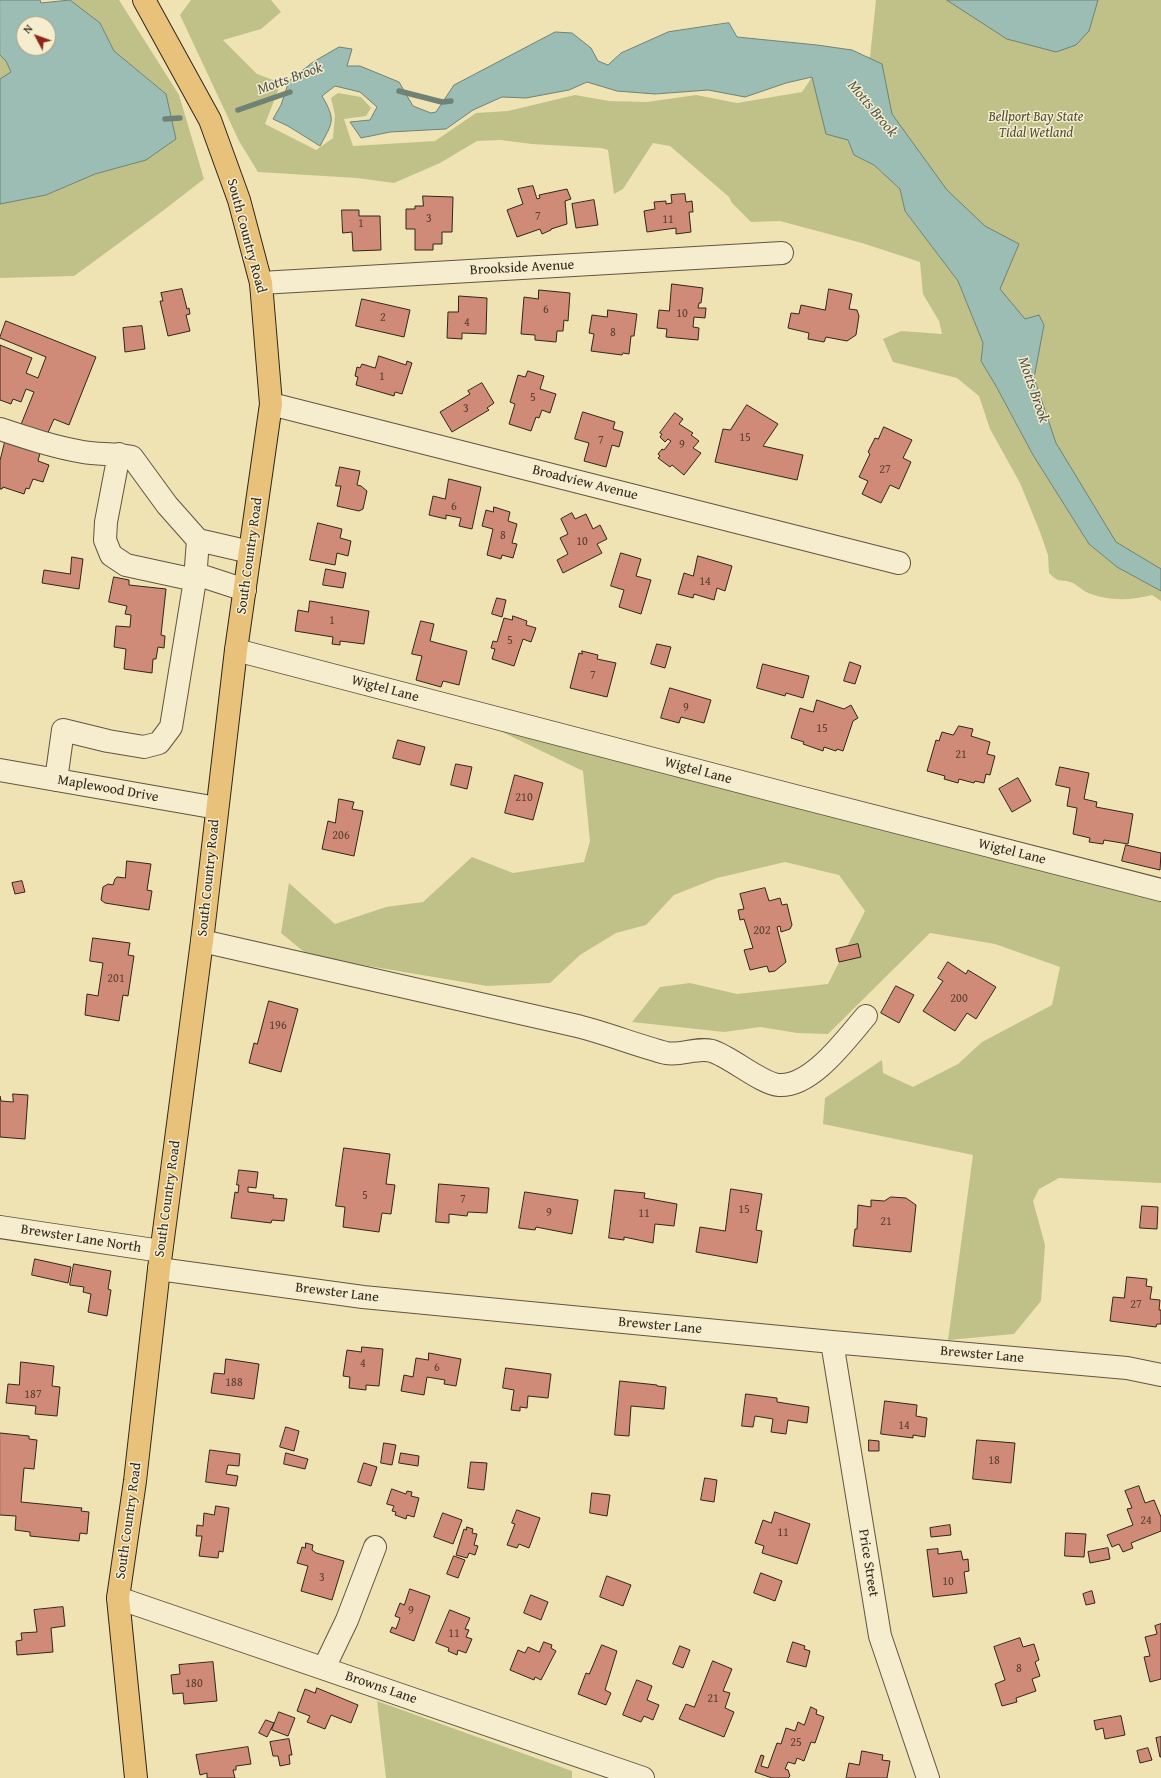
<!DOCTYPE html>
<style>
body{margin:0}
#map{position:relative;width:1161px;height:1778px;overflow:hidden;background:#efe3b4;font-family:"Gentium Book Plus",serif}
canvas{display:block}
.north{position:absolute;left:16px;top:16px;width:40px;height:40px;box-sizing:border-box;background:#f5edce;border:1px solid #a69d86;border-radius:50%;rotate:311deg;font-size:11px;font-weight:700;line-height:16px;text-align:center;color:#30261a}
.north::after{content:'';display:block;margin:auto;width:14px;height:18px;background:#8f2418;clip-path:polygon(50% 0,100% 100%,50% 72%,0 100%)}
</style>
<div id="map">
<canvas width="1161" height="1778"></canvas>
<div class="north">N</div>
</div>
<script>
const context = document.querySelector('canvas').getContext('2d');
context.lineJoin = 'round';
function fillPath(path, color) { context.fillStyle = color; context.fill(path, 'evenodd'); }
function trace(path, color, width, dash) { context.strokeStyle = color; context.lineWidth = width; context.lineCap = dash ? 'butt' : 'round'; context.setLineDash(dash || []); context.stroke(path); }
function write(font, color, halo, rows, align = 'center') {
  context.font = font + ' "Gentium Book Plus",serif'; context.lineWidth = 3; context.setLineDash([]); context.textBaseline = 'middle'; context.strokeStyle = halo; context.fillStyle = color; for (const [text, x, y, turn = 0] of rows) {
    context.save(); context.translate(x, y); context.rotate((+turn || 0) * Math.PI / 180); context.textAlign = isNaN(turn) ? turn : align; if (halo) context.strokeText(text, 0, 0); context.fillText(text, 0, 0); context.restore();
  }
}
const green = new Path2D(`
 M70,0H119L179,95L204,179L156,216L74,276L0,278V204L46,195L95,174L146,160L166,94L114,51L100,23Z
 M191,0H271L281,12L261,29L223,40L257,74L281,83L265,124L316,150L333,138L335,115L331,98L338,93L361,97L371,108L366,116L344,119L353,146L435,141L476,113L508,111L575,95L609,101L647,102L696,95L737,103L802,92L812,77L819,102L848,140L854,155L874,165L900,189L905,211L958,281L983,343L981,361L996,386L1033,455L1089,544L1117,567L1161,591V601L1152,595C1130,601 1107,601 1086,592C1081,589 1078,586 1073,583C1061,578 1061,585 1049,573L1048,555L1040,532L1020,483L990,429L979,396L957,378L893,362L883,339L901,331L942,334L939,321L923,294L920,262L862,243L780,221L751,222L732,203L729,197L670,146L653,143L623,189L614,194L608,150L601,148L532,144L500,140L477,141L440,163L394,183L357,178L258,172L239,141L180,15Z
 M876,0H1161V581L1115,558L1051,446L924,182L837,53L870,57Z
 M0,55L6,61L11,73L0,79Z
 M494,728L1161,900V1183L1059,1178L1039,1189L1033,1201L1045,1245L1041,1301L1014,1334L948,1340L973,1155L823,1124L825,1098L882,1060L883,1073L913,1087L958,1064L982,1042L1052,1005L1060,967L995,944L930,933L828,1034L797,1033L760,1027L724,1032L632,1022L660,987L690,983L737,994L828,984L865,911L839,875L785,862L717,878L674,895L646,925L616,933L580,955L550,983L487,986L309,956L281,933L289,883L335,924L386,907L423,902L472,857L513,873L584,862L590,841L583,771Z
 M377,1701L572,1771V1778H386Z`);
const water = new Path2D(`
 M0,0H40L41,3L70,0L100,23L114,51L166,94L176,139L146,160L95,174L46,195L0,204V79L11,72L6,61L0,55ZM24,24H48V48H24Z
 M947,0H1098L1089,31L1076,45L1056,52L1007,39Z
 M729,23L737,37L817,45L852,50L882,64L892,114L947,190L985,226L1019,244L1000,289L1025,319L1039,315L1044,325L1034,378L1056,443L1116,542L1161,569V591L1117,567L1089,544L1033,455L996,386L981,361L983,343L958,281L905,211L900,189L874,165L854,155L848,140L826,134L812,77L786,83L745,97L708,90L655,94L617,91L587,82L569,90L526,98L502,97L473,110L446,129L390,132L361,138L350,122L370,120L377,107L360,92L335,86L322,96C336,120 333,122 320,146L288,126L273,119L281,105L289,81L313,62L339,47L352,49L347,66H360L399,82L413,106L431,113L436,112L454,85L555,32L572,33L591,48L598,61L608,65L621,53L668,32Z`);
const stream = new Path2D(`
 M399,91L442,102L451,101
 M238,110L290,92
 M165,119L180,118`);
const building = new Path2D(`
 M533,186L537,199L540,198L539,195L567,189L571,199L565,201L567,224L551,229V230L542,234L540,229L517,237L507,210L523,204L518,189Z
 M685,194L686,202L692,201L693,212H689L691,232L676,234V228L647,232L644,211L655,209L654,202L666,201V204L672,203L671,195Z
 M423,196L453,197L452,232H442V244H433V250H415V229H406V209H415V206H423Z
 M594,200L598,225L576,228L572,204Z
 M342,210H359V216H380L381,250L353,251L352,232L343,233Z
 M672,284L703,288L701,303H699L698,308H706L705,318L694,317L693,327L699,328L698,340L666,337L667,329L657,328L659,310L669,311Z
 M182,289L187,309L189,308L190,314L186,315L190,331L168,336L160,301H163L161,293Z
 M829,289L852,294L849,309L857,310L859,316L856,335L847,341L826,337L824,342L808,339L809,333L788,328L791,313L799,314L801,305L825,310Z
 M539,290L570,293L568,321L564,320L563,331H557L556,342L535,340V335L521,334L524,297L538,299Z
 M459,296L487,298L486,334L462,333V339L447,338L448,312H458Z
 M362,299L410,310L404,337L356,326Z
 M608,310L637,314L634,336H631L629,354L623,353L622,355L591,351L594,334L589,333L592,315L607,317Z
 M6,321L96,357L69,425L54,419L46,437L20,427L34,392L26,389L21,402L13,399L11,404L0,400V345L32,358L26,373L38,378L46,357L0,338Z
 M142,326L145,349L125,352L123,328Z
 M379,356L406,365L407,361L412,363L402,394L395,392L394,396L356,385L358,377L355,376L357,367L360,368L362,364L375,368Z
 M528,371L544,376L540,389L556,394L550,413L542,410L539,418L536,417L531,431L509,424L515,404L510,402L518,375L525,377Z
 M482,383L494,403L487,408L489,410L452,432L440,412L470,394L468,391Z
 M747,405L778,424L763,446L803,455L797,480L715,462L723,429L730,430Z
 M583,412L615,422L613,429L623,432L619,447L612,445L606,467L584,461L589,443L575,439Z
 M675,413L683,419L679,424L693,433L691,435L699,441L693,448L701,453L684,475L672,465L670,467L658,458L660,456L658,454L662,449L664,450L671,441L668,439L665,442L660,437L662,434L660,433Z
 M884,427L912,440L903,458L911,462L899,489L890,485L881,503L862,494L868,481L859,477L870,454L868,452L875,438L878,439Z
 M5,442L40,453L38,461L49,465L43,482L33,479L29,489L26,488L24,494L3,487L2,489H0V461Z
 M340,467L360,471L357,485L361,486L367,491L363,509L359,511L337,506L341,486H336Z
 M449,479L481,487L472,529L459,526L461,518L446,515V519L429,515L433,496L445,499Z
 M494,507L510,512L508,521L517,524L512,543L517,544L513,558L502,555L501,559L487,555L493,529L482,526L486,510L493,512Z
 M572,513L575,519L586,514L593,529L600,525L607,539L597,544L602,553L563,573L557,560L568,554L560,538L568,534L561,519Z
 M318,523L342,529L340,538L351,541L348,556L337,553L335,565L310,560Z
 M621,553L641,559L636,576L651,580L641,614L619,607L624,590L611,586Z
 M698,556L732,566L725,591L717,588L714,600L694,594L693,598L678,594L684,573L693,576Z
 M72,557L83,559L79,589L42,583L44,570L70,574Z
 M326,569L346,573L343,588L323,585Z
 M114,577L129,580V585L166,589L161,635L165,636L164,648L158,647L156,659H153L152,673L124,669L126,649L114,647L116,626L130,627L131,615L125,614L127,606L109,602Z
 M497,598L506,600L502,617L492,614Z
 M310,601L369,611L364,644L340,641V645L332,644L333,637L295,631L298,610L308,612Z
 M513,616L527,621L526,625L536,628L531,642L523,639L514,666L492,659L495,649L491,648L493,641L497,642L504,618L512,620Z
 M421,621L434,624L430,641L467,651L459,685L443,681L441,687L416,680L422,656L412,654Z
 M657,644L671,647L665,668L651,664Z
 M582,651L598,655L597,659L616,663L607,697L570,688L579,653L582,654Z
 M850,662L861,666L855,684L844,681Z
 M763,664L809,676L803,698L786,693L785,696L757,688Z
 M670,688L711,700L704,723L681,717L679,723L661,718Z
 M817,700L844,709L851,705L858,718L853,721L843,751L837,749L836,751L824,747L823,751L803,744L804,742L791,738L800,708L813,712Z
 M959,726L973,729L971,736L990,742L987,754L995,756L990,775L986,774L984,783L975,781L974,783L959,779L958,783L944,779L945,776L927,771L936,740L939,741L942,732L953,735Z
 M398,740L425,747L420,765L393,758Z
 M456,764L472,767L467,789L451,785Z
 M1060,767L1089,773L1084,799L1097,802L1096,807L1133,814L1128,844L1104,840L1103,844L1089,842L1090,838L1073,834L1077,808L1067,806L1070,788L1056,785Z
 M515,775L543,783L533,820L505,813Z
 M1018,778L1031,801L1012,812L999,789Z
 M339,799L354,802L352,809L363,811L354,856L322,849L328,821L335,823Z
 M1126,845L1161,853L1160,870L1122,861Z
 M127,861L151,864L147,890L152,891L149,910L105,903L101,900L103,887L108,884L113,885L115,879L117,877L125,878Z
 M22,881L25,892L15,894L12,883Z
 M765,888L769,901L780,898L782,905L787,904L792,925L790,929L781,932L780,926L777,927L786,962L775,971L769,972L767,966L750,970L744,950L753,948L744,919L740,920L738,910L744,909L740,894Z
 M93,938L130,943L128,955L134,956L128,996L123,995L119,1021L85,1015L87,994L98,996L103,963L90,961Z
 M858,944L861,957L839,962L836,949Z
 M948,962L966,974L968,970L996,987L976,1019L967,1013L955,1031L923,1011L943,981L938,978Z
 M896,986L914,995L899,1023L881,1013Z
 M269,1001L298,1009L281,1072L249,1063L254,1043L257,1044Z
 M13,1094L28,1095L25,1139L0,1137V1096L1,1101L13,1102Z
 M344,1148L390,1154L386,1184L395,1185L391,1214L382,1213L379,1232L343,1227L345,1207L336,1206Z
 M239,1170L258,1172L256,1188L248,1187V1192L274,1195L273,1198L287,1199L284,1221L272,1220L271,1223L231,1218L235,1192L238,1193L239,1185H237Z
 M439,1184L489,1188L487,1213L468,1212L467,1216L449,1214V1223L436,1222Z
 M731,1189L762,1194L756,1230L762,1231L757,1263L696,1252L700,1227L725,1231Z
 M615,1190L645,1193L644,1198L677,1204L674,1226L655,1224L653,1243L624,1237V1240L609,1238Z
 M525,1192L578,1200L572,1234L536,1227L535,1230L519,1228Z
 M891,1197L906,1198L916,1205L911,1252L853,1246L855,1229H857L858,1205L871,1207V1200L884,1201Z
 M1142,1206L1158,1207L1157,1229L1140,1228Z
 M35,1259L71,1267L68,1283L32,1275Z
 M74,1264L111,1271L108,1289L111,1290L107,1316L88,1312L91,1294L83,1292L84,1287L70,1285Z
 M1127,1277L1147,1279L1146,1286L1152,1287L1150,1299L1160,1300L1159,1310H1161V1324H1157L1156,1327L1110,1321L1113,1297L1124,1298Z
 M362,1347L383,1349L379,1386L366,1385V1390L349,1388L350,1377L343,1376L347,1350L361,1352Z
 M429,1353L461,1359L456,1386L444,1384L445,1380L427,1377L424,1395L401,1391L404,1375L413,1377L416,1358L428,1360Z
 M226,1359L259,1364L254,1399L211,1393L214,1373L224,1374Z
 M21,1362L54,1366L52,1386L60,1387L57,1416L35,1414L36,1406L6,1403L8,1384L19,1385Z
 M506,1368L551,1374L548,1398L528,1396L527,1408L520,1407V1411L511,1410L514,1390L503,1388Z
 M620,1381L657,1385V1386L666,1387L664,1409L631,1406L629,1436L615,1435Z
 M746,1394L777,1398V1402L809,1407L807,1423L788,1420L786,1434L771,1432L773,1419L755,1416L753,1427L742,1426Z
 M885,1401L917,1405L916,1416L927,1418L925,1437L913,1435V1438L881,1434Z
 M286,1427L299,1431L294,1451L280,1447Z
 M0,1433L29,1436V1439L37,1440L34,1469L24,1468L21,1502L82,1508L81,1511L89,1512L87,1534L80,1533L79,1541L30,1536V1532L15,1530L16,1516L0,1515Z
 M869,1440L879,1441V1451H869Z
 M977,1440L1015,1443L1011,1483L973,1479Z
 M384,1443L396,1445L392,1465L381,1463Z
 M210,1450L240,1454L239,1466L228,1465L226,1474L238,1476L236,1486L206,1482Z
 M286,1453L308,1459L305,1469L284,1464Z
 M401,1453L419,1456L418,1466L399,1463Z
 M471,1462L487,1463L484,1490L468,1488Z
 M364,1463L377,1467L371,1486L358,1482Z
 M705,1478L717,1480L714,1502L701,1500Z
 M1139,1486L1145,1503L1154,1500L1161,1517V1531L1131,1543L1133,1548L1123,1552L1119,1544L1112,1547L1107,1535L1133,1525L1127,1509L1132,1508L1125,1491Z
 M392,1489L406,1494L407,1491L412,1492L411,1496L419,1498L414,1517L407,1515L406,1519L395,1515L396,1512L392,1511L394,1506L387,1504Z
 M592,1493L610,1495L607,1516L590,1513Z
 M216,1506L229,1508L223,1552L219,1551L218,1558L199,1556L202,1536H196L197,1525L203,1526L204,1513L214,1515Z
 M517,1510L540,1518L529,1548L519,1544L517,1548L507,1545L515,1524L512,1523Z
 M775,1512L810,1524L797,1564L762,1553L764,1546L755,1543L763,1520L771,1523Z
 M443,1513L462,1520L453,1544L434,1537Z
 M950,1525L951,1535L931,1537L930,1528Z
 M467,1527L473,1529L472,1533L477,1534L474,1545L478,1546L475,1555L469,1553L467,1558L456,1555L464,1529L466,1530Z
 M1066,1533L1086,1534L1084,1557L1065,1556Z
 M306,1543L313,1545L312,1550L316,1553L344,1561L332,1600L301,1591L308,1566L297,1563L302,1547L305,1548Z
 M1108,1548L1110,1559L1090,1563L1088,1552Z
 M938,1549V1554L961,1551L963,1560L968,1559L969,1571L964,1572L967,1593L933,1597L927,1550Z
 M454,1556L465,1560L458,1578L447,1574Z
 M761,1573L782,1581L775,1601L754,1593Z
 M607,1576L631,1585L623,1606L600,1597Z
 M410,1589L430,1596L414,1641L390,1632L392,1627L396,1629L400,1618L395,1616L400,1603L404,1605Z
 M1092,1591L1095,1603L1086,1605L1083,1594Z
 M531,1595L548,1602L541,1620L524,1613Z
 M63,1607L65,1626L51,1628L53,1652L17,1655L16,1641L22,1640L21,1633L37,1632L34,1610Z
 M450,1610L470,1618L465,1629L469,1630L466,1637L472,1639L466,1653L458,1650L457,1655L448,1651L449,1648L436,1643Z
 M1161,1624V1679L1150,1682L1144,1657L1150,1656L1145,1637L1157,1634L1155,1626Z
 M1020,1638L1023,1647L1034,1644L1039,1660L1035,1662L1040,1676L1032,1679L1036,1691L1016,1698L1017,1702L1002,1706L995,1684L1005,1680L994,1647Z
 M544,1642L552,1645L551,1648L556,1651L541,1680L535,1677L534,1680L510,1670L518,1650L525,1653L528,1647L539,1652Z
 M793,1642L805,1646L804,1649L810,1651L806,1667L787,1662Z
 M602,1645L617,1651L605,1690L611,1693L606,1705L578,1694L586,1673L589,1674Z
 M680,1646L690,1650L683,1668L673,1664Z
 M713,1661L732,1669L723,1691L730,1693L725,1708L734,1712L724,1737L679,1719L686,1704L694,1707Z
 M213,1662L217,1701L184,1704L183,1693L173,1694L171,1675L180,1674L179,1665Z
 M637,1680L652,1686L647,1700L659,1705L653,1720L644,1716L641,1722L623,1715Z
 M317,1688L358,1705L351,1723L331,1715L325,1729L307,1722L310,1716L297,1711L305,1689L315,1693Z
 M811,1707L817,1710L816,1714L824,1717L815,1743L811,1742L804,1761L797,1758L795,1764L788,1762L785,1769L788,1770L790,1776L788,1778H772L755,1772L761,1755L764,1756L761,1766L768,1768L777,1743L781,1744L786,1728L795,1731L798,1722L804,1725Z
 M279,1712L295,1718L288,1736L272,1730Z
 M1121,1716L1125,1735L1105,1739L1103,1728L1096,1730L1094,1721Z
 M266,1720L274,1723L267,1737L259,1733Z
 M1161,1737V1757H1160L1156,1738Z
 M289,1739L292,1755H289L290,1764L280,1766L278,1756H273L270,1742Z
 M248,1747L251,1764L236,1766V1770H233L235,1778H207V1773L200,1775L196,1755Z
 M1148,1748L1152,1760L1140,1763L1137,1751Z
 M862,1751L883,1755L882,1760L890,1761L887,1778H846L849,1763L859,1765Z`);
const minor = new Path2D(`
 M261,283L782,253
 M271,404L899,563
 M0,429C27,438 54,447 83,452C99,455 114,453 132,457L167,505L198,540L195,580L171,727L159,743L144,747L108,741L63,730L56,780
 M119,454L106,522L105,540L111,555L126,565L195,580
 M198,540L250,552
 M196,574L245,590
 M236,650L795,796L1161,890
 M0,770L217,808
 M202,941C326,969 450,996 573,1025C604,1032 635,1045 666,1053C681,1056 697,1047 712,1051C731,1057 762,1084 779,1085C812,1087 846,1039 866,1016
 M0,1227L161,1251
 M159,1269L363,1297L832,1342L1127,1368L1161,1375
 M832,1342L880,1636L928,1778
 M118,1598L643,1778
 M324,1668L347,1620L375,1547`);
const major = new Path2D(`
 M136,1778L118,1598L135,1481L159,1269L202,941L236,650L271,404L261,283L239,200L210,120L144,0`);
const numberNames = [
 ["7",538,217],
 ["3",429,219],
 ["11",668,220],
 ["1",361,224],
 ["6",546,310],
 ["10",682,314],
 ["2",383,318],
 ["4",467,323],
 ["8",613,333],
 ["1",382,377],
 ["5",533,398],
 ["3",466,409],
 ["15",745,438],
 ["7",601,441],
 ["9",682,445],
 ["27",885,470],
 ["6",454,507],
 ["8",503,536],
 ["10",582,542],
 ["14",705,582],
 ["1",332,621],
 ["5",510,641],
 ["7",593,676],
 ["9",686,708],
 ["15",822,729],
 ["21",961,755],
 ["210",524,798],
 ["206",341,836],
 ["202",762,931],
 ["201",116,979],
 ["200",959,999],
 ["196",278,1026],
 ["5",365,1196],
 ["7",463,1200],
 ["15",744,1210],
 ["9",549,1213],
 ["11",644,1214],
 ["21",886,1222],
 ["27",1136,1305],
 ["4",363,1364],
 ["6",437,1368],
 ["188",234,1383],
 ["187",33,1395],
 ["14",904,1426],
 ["18",994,1461],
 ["24",1146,1521],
 ["11",783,1533],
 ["3",322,1578],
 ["10",948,1582],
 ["9",411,1611],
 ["11",454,1634],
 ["8",1019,1669],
 ["180",194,1684],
 ["21",713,1699],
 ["25",796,1743]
];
const parkNames = [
 ["Bellport Bay State",1036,117],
 ["Tidal Wetland",1036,133]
];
const streetNames = [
 ["South Country Road",246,236,75],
 ["Brookside Avenue",522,268,-3],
 ["Broadview Avenue",585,483,14],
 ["South Country Road",250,556,-82],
 ["Wigtel Lane",385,689,15],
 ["Wigtel Lane",698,771,15],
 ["Maplewood Drive",108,789,10],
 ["Wigtel Lane",1012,852,14],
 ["South Country Road",209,878,-84],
 ["South Country Road",168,1199,-82],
 ["Brewster Lane North",81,1239,9],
 ["Brewster Lane",337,1293,7],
 ["Brewster Lane",660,1326,5],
 ["Brewster Lane",982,1355,5],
 ["South Country Road",129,1521,-82],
 ["Price Street",868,1563,81],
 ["Browns Lane",381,1688,19]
];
const waterNames = [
 ["Motts Brook",290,79,-20],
 ["Motts Brook",872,109,50],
 ["Motts Brook",1033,390,71]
];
fillPath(green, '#c0c189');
fillPath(water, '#9bbdb3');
trace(water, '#708176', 1);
trace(stream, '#708176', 5.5);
fillPath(building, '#cf8b77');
trace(building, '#30261a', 1);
trace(minor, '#605540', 24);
trace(major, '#30261a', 24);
trace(minor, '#f5edce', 22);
trace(major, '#e8c27a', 22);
write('12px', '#583f31', null, numberNames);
write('italic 14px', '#544d36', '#f5edce', parkNames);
write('14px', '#30261a', '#f5edce', streetNames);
write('italic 15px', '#505348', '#f5edce', waterNames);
</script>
